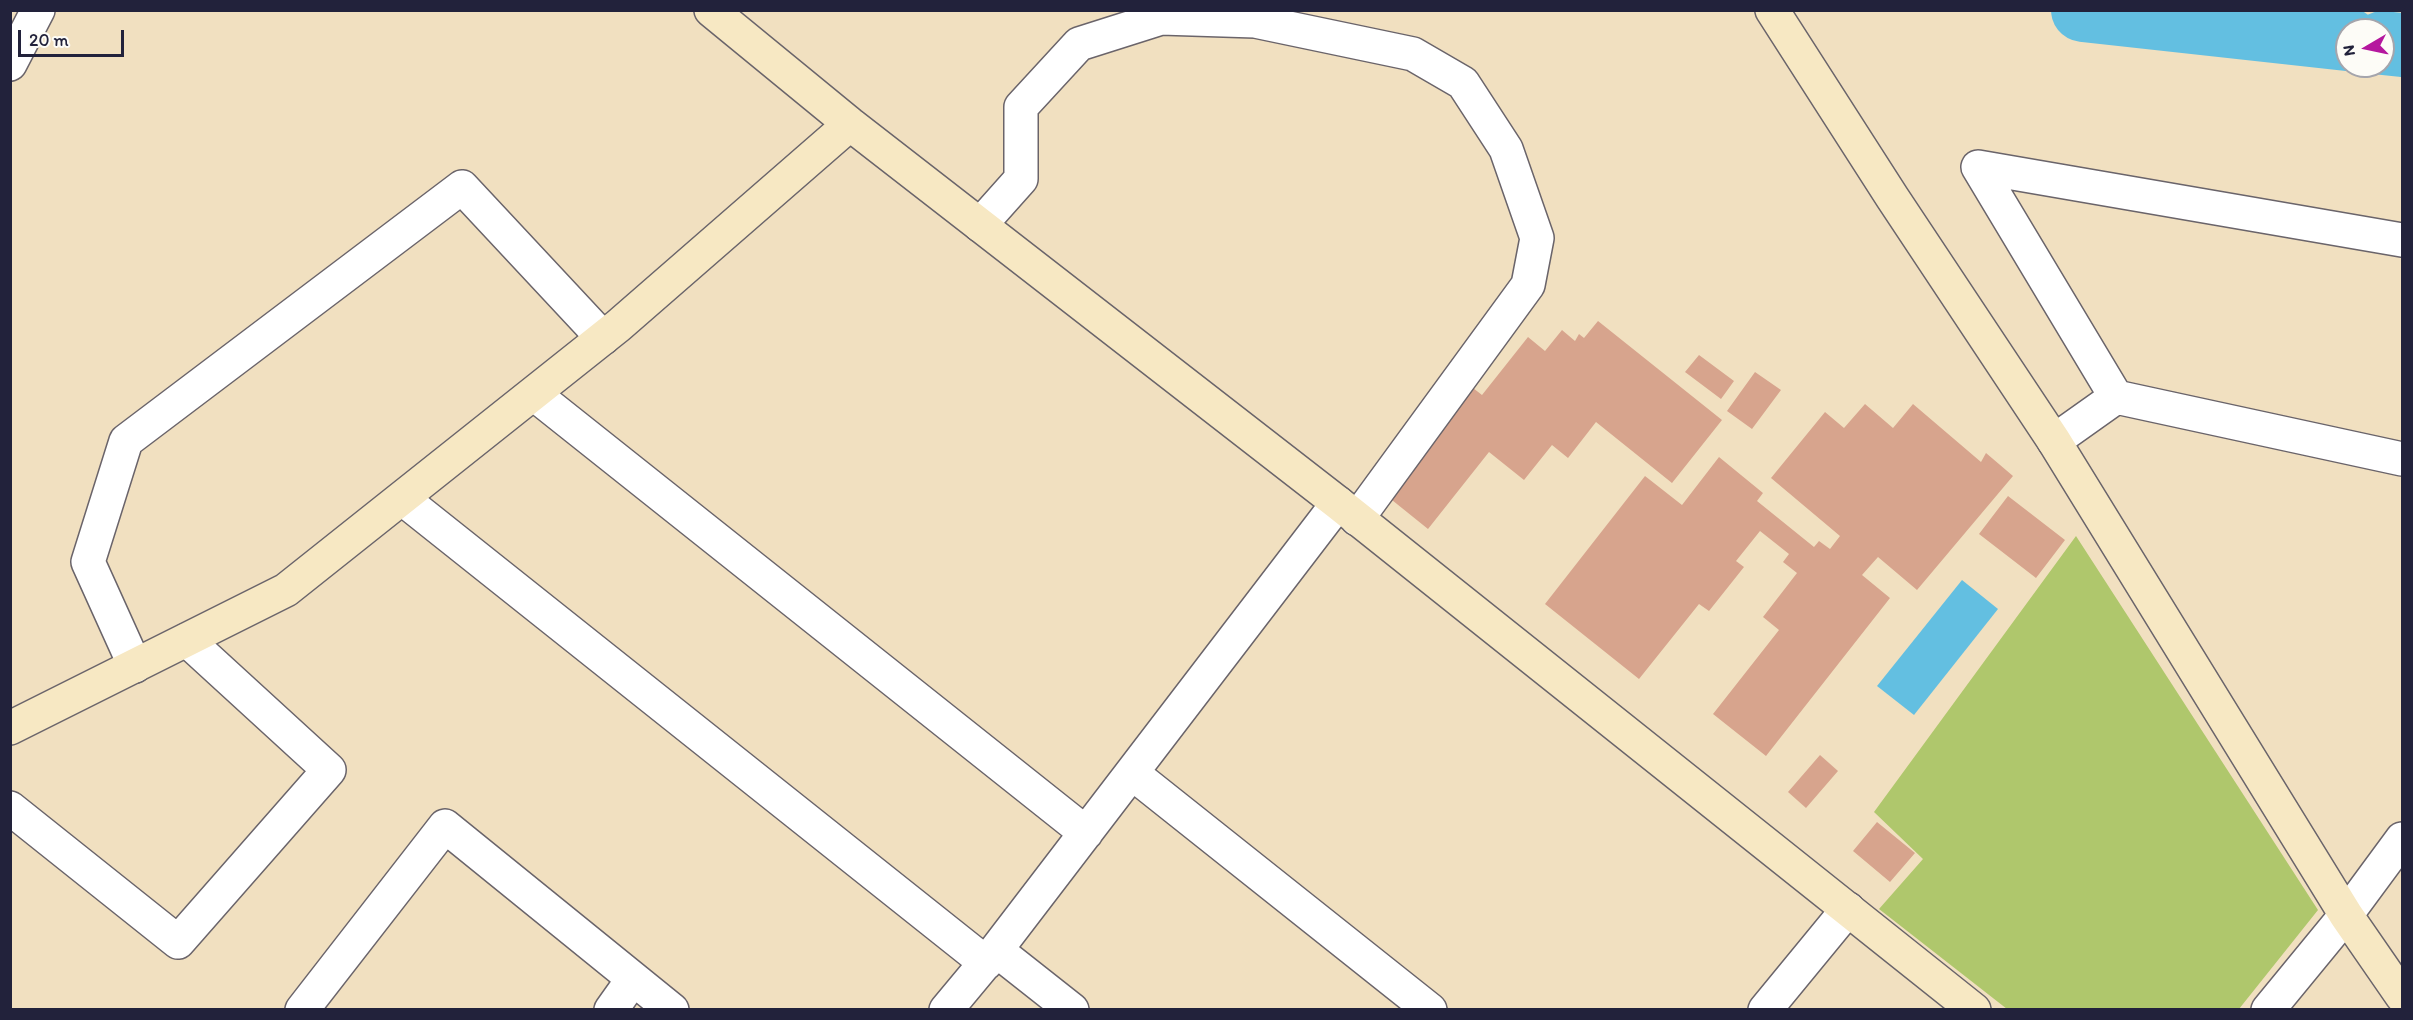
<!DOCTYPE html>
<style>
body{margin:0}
#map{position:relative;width:2413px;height:1020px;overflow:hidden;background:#f1e0c0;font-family:Itim,sans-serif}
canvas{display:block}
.frame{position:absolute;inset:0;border:12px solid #22223b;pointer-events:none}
.north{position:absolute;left:2335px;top:18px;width:60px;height:60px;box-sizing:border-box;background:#fdfcf7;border:2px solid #a5a5ac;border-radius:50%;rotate:261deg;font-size:16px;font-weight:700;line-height:24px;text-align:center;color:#22223b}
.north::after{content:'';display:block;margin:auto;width:21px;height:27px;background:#b5179e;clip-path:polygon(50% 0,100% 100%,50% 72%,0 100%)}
.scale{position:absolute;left:18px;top:30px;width:106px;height:27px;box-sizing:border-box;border:3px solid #22223b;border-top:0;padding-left:8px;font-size:18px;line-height:21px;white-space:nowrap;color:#22223b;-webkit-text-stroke:4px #fdfcf7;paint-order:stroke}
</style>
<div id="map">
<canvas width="2413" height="1020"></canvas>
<div class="frame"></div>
<div class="north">N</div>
<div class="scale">20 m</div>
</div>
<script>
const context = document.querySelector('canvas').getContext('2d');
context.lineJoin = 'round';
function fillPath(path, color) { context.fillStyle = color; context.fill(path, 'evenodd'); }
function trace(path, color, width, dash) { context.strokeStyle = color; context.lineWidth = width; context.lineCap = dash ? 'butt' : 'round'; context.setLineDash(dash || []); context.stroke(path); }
const green = new Path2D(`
 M2076,536L2318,910L2239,1009H2007L1879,909L1923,859L1874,812Z`);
const water = new Path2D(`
 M1962,580L1998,609L1914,715L1877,686Z`);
const river = new Path2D(`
 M2083,10L2347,39
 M2383,43L2402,45`);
const building = new Path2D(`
 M1598,321L1722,420L1672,483L1596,422L1568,458L1552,445L1524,480L1489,452L1428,529L1387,496L1473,388L1482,395L1528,337L1545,351L1562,330L1575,341L1579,334L1584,338Z
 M1699,355L1734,381L1721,399L1685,372Z
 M1755,372L1781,390L1752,429L1727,411Z
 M1865,404L1893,428L1913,404L1981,462L1986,453L2013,476L1917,590L1878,557L1862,575L1890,598L1766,756L1713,714L1779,630L1763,617L1797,573L1783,562L1789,554L1760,531L1736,561L1744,567L1709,611L1699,604L1639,679L1545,604L1645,476L1682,505L1719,457L1763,493L1757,501L1814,547L1819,541L1830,549L1840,536L1771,478L1825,412L1844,428Z
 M2008,496L2065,540L2036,578L1979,534Z
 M1820,755L1838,771L1806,808L1788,792Z
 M1877,822L1915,853L1890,882L1853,851Z`);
const street = new Path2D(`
 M10,64L38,10
 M980,225L1021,179V107L1079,44L1161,18L1255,21L1413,54L1463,83L1506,149L1537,238L1528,285L1357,519
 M2402,240L1978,167L2116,397L2402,459
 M534,394L1086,833
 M2054,441L2116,397
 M403,499L986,963
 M135,666L88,562L126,441L462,187L603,338
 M1132,773L1430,1010
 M10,808L178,942L329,770L187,640
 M996,950L1072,1010
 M302,1010L445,826L672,1010
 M611,1010L633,979
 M946,1010L996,950L1338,503
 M1765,1010L1848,909
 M2268,1010L2346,915L2402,839`);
const secondary = new Path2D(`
 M711,10L850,124L1338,503L1974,1010
 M1772,10L1892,197L2054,441L2346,915L2402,996
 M10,728L286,590L618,326L850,124`);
fillPath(green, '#afc76c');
fillPath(water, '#63bfe1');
trace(river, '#63bfe1', 64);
fillPath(building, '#d7a48d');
trace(street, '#6a646a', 36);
trace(secondary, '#6a646a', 36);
trace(street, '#fff', 33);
trace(secondary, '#f7e8c3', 33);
</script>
